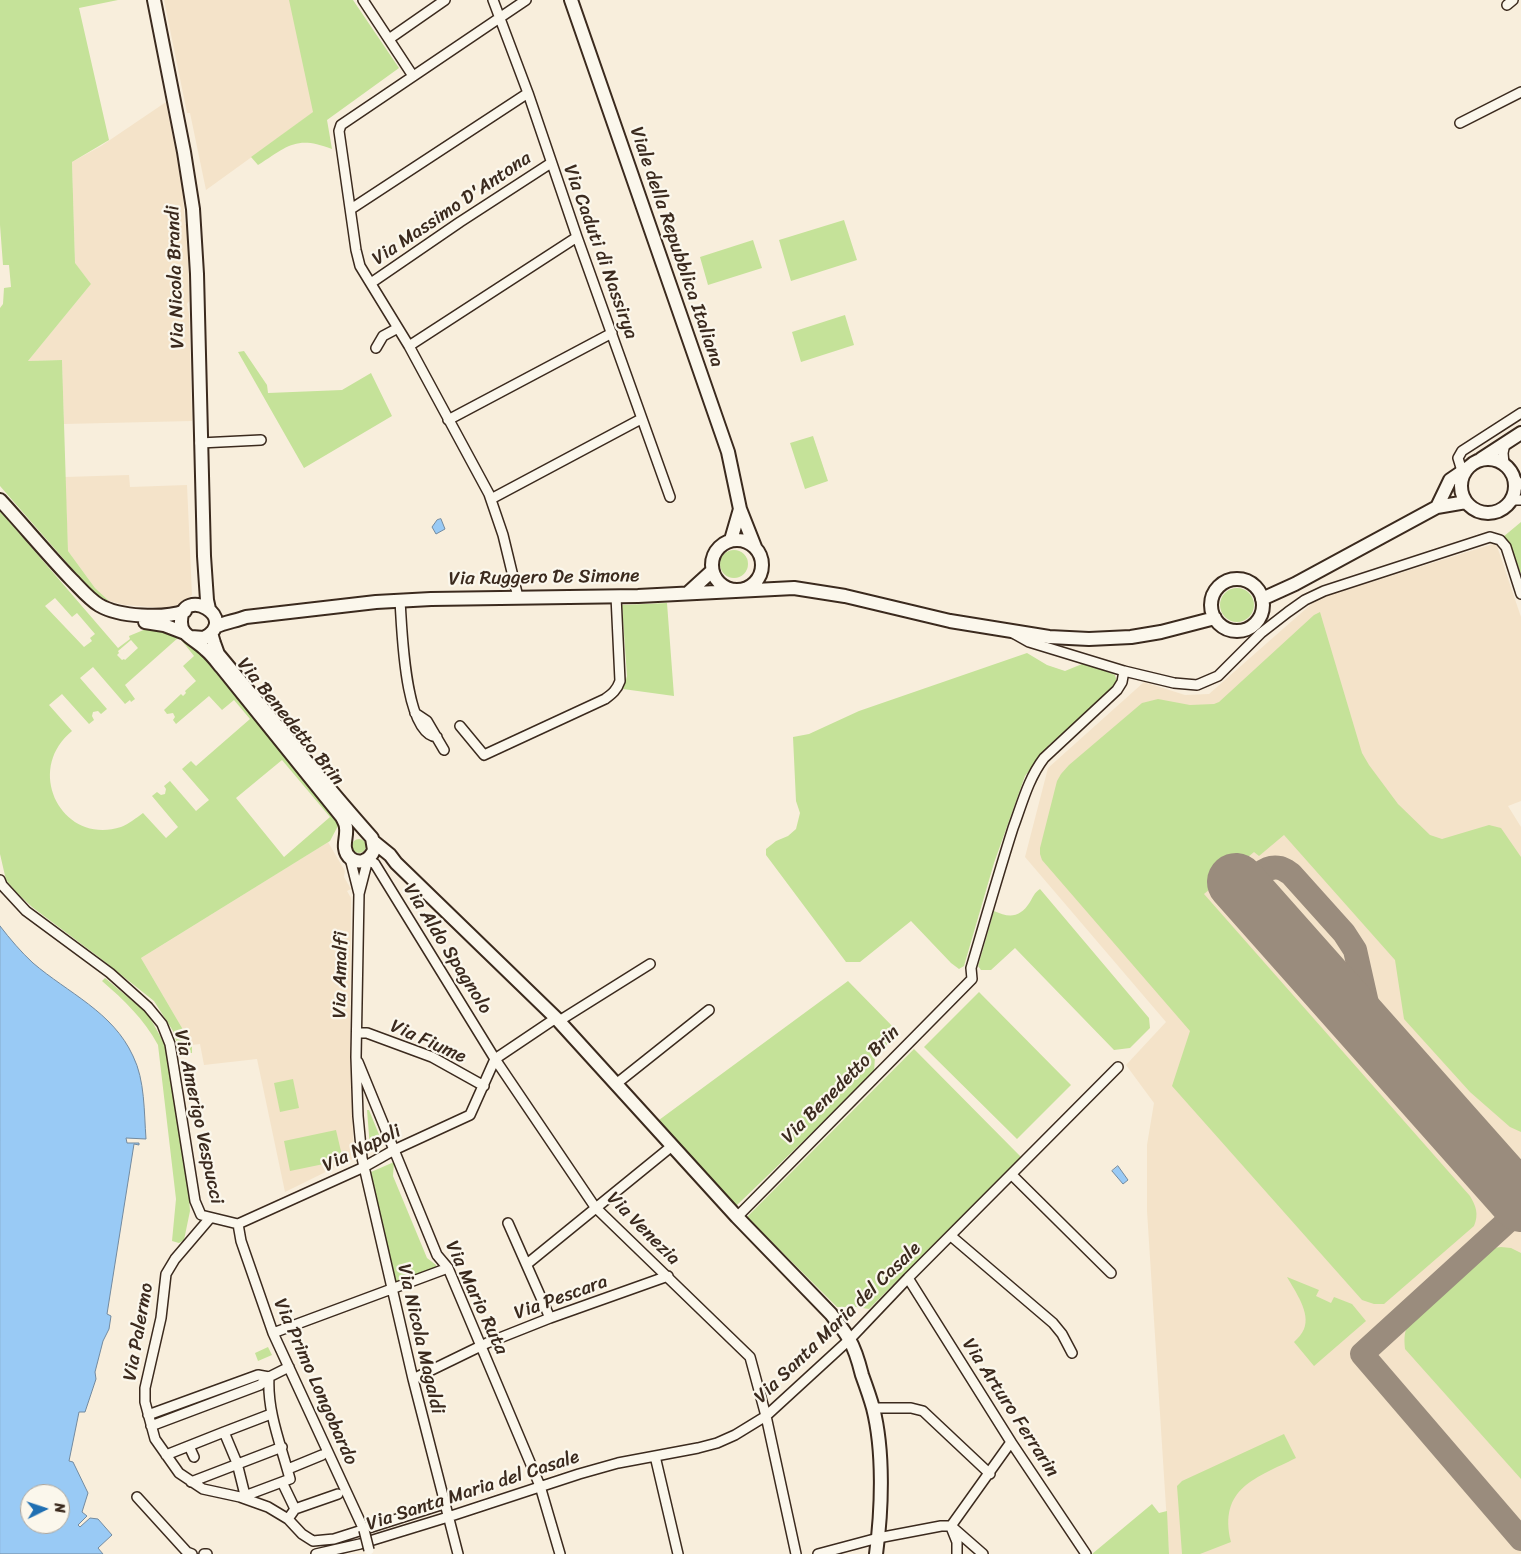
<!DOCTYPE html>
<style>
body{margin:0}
#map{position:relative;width:1521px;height:1554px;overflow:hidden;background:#f8eedc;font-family:Sriracha,sans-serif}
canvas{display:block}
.north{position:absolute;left:20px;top:1484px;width:50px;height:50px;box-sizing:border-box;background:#fbf7ec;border:1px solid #aea59a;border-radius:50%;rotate:86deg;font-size:14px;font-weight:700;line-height:20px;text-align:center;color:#3b2a1e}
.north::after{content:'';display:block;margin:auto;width:18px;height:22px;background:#1f6fb2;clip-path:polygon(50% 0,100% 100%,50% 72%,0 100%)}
</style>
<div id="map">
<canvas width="1521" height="1554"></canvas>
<div class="north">N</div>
</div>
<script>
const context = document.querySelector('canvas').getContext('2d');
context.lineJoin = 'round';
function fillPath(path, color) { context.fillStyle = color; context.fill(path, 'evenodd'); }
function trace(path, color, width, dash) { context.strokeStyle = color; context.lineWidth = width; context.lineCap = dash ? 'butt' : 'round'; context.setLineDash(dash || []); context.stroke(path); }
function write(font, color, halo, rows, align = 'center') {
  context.font = font + ' Sriracha,sans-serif'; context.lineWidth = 4.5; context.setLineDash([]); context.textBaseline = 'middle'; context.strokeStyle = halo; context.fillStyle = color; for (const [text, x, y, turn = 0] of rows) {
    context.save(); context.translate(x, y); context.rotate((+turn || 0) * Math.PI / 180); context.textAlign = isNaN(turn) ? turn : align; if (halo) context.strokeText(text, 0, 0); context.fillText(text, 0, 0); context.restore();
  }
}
const built = new Path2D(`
 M164,0H290L314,112L206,190L190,113H187Z
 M166,102L182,183L185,224H187L189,301L187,304L189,314L192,421L64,424L62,360L28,361L91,284L75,264L72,162L101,146Z
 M129,475L130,487L187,485L192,595L181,604L165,608L125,605L109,601L95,588L68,551L65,477Z
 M1496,543L1521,617V801L1508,806L1521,827V1554H1169L1147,1211V1145L1154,1103L1126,1065L1166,1022L1025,857L1048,768L1144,682L1185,695L1209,694L1317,599Z
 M328,842L345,871L344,877L351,889L347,891L351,898L350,1048L354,1158L285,1192L257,1059L204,1065L200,1044L192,1045L141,958Z`);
const green = new Path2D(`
 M0,0H118L79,8L109,140L72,162L75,263L91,284L28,361L62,360L68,551L95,588L109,601L98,596L88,587L0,486V308L3,304L4,288L11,287L9,265H3L0,225Z
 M289,0H353L399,68L327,120L332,149C296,135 288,146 258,165L251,157L313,112Z
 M844,220L857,260L791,281L779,240Z
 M753,240L762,268L708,285L700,257Z
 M845,315L854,345L801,362L792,332Z
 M244,351L267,385L268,393L342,390L371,373L392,416L304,468L238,352Z
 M813,436L828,481L805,489L790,443Z
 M0,511L118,648L130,639L129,636L146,629L174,632L196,649L340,822L330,841L141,958L192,1045V1053H180L173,1031L154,1001L100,958L32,907L16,892L6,880L0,854ZM55,598L72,617L77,613L95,634L90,638L92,641L84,647L45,606ZM179,637L194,656L183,666L196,681L185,691L186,693L183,696L181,694L164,710L167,714L173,713L175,717L173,720L176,724L209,696L222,710L234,700L250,719L196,766L191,761L182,769L209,800L196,811L170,781L164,786L166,789L165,794L161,795L157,792L152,796L178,827L166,838L143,813C136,818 129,824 121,827C63,846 23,771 72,731L49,705L62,694L89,724L94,720L92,716L93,712L98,711L101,714L107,709L80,678L93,667L125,704L130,700L131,702L135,699L125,685ZM131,640L138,648L125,660L124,659L122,660L117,655L119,653L118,651ZM282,760L330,817L284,857L236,798Z
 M1521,522V574L1513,552L1503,537Z
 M720 564a14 14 0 1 1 28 0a14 14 0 1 1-28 0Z
 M1220 605a17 17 0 1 1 34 0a17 17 0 1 1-34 0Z
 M667,603L674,696L623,689L627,676L622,605Z
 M1320,612L1362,753L1369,765L1398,804L1430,835L1442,839L1489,825L1501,828L1521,857V1132L1510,1127L1470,1092L1404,1019L1395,960L1284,835L1259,856L1254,852L1204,894L1470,1196C1476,1206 1479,1214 1474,1226L1384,1304H1374L1362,1300L1172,1086L1190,1031L1042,860L1040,854V848L1057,781L1061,774L1069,765L1142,703L1158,699L1190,705L1214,704L1219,702L1314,615Z
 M1027,653L1047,665L1065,671L1082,664L1093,666L1115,675L1117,682L1114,689L1049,745L1025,776L994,863L964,966L959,969L951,963L911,921L860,962H846L766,855V849L776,841L788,836L796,829L800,813L796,801L793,737L809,734L859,711Z
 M352 846a7 7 0 1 1 14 0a7 7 0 1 1-14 0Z
 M1040,889L1149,1018L1150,1028L1130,1048L1114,1050L1015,948L991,970H981L978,966L994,911C1009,918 1020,918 1030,902C1033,897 1034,893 1040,889Z
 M105,978L148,1014L165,1045L188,1184L190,1211L184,1240L179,1243L172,1241L176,1199L158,1045C144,1019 124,1000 102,981Z
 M848,981L899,1033L875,1056L874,1073L736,1206L659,1120Z
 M979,992L1071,1085L1017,1139L924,1047Z
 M914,1049L1021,1157L869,1309L856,1307H837L747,1217Z
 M293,1079L299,1108L280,1112L274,1083Z
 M367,1110H369L382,1142L380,1145L372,1149L370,1148Z
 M336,1130L343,1160L290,1171L284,1141Z
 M394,1162L393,1176L427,1258L436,1265V1269L396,1283L371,1172Z
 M1501,1247L1511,1248L1521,1253V1479L1405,1349C1404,1338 1404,1332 1409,1323L1493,1248Z
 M1287,1277L1319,1290L1316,1296L1331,1303L1334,1297L1352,1304L1366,1321L1314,1366L1294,1342C1298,1338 1302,1334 1304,1329C1311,1313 1295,1291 1287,1277Z
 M268,1347L272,1355L258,1361L255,1353Z
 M1284,1434L1296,1458C1256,1478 1218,1488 1231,1542L1200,1554H1182L1177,1486L1182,1481Z
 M1152,1504L1159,1513L1167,1511L1169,1554H1092Z`);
const water = new Path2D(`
 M441,519L445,529L436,534L432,527L437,520Z
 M0,926C10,939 21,952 33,963C68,993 113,1012 133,1056C145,1080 144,1112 146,1139L126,1138L127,1143H139V1145L134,1144L107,1314L111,1316L109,1329L103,1341L95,1372L96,1379L85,1412H79L69,1461L73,1462L88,1493L82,1512L87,1516L78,1525L80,1527L90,1518L98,1519L112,1535L98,1548L103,1554H0ZM30,1494H60V1524H30Z
 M1118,1166L1128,1180L1123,1184L1112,1171Z`);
const taxiway = new Path2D(`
 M1256,905C1255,901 1252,897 1252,893C1250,878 1266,865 1280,868C1284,869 1288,872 1291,874L1344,933L1355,950L1373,1030L1379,1044
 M1489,1167L1504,1178L1521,1183
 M1521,1209L1362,1354L1521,1539`);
const runway = new Path2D(`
 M1236,882L1521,1203`);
const street = new Path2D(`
 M363,0L413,76
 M493,0L528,93L577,237L670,497
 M1507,5L1513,0
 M389,39L445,0
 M1460,123L1521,92
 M351,209L528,93
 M371,283L460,222L551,163
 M409,346L577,237
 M376,348L383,336L398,328
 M448,420L612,333
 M200,443L261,440
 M1504,464L1503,453L1505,443
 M1462,471L1458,458L1462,451L1521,413
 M1515,479L1521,485
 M491,499L641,419
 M1511,500H1521
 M518,597L503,535L489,494L409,346L360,266L356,250L339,131L341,125L526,0
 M400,601C402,627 404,735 437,737
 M1013,633L1029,642L1124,671L1174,683L1197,685L1218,676L1261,633L1288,612L1305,600L1324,591L1490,537L1500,540L1506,547L1521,594
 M415,713L427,721L444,750
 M460,726L484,755L605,699C612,694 617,690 620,681L616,596
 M350,858L359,894L356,1057L358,1116L362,1158L413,1379L458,1554
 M0,880L2,885L26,911L110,973L148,1007L162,1024L170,1044L195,1201L201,1215L238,1224L364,1167L394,1150L470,1115L495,1059
 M359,894L368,859L375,864L495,1059L595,1207L750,1357L766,1416L796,1554
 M559,1021L650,964
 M357,1033H367L432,1057L484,1086
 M495,1059L556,1018
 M358,1062L437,1255L448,1268L540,1486L560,1554
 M616,1084L709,1010
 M1012,1175L1111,1273
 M737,1217L972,979L971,968C985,921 998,875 1013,828C1022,804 1028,779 1044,758L1117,690L1122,682L1124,671
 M210,1218L175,1259L166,1274L161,1318L145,1388V1402L155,1439L179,1473L203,1489L240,1497L268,1507L288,1519L302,1534L313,1541L334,1539L444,1504
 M508,1223L550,1318
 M238,1224L241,1241L273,1333L364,1530
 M951,1236L1053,1323L1062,1334L1072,1353
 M527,1264L672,1146
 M908,1278L1011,1442L1086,1554
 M273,1333L448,1268
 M269,1377C267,1412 281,1445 290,1479L282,1482
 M413,1379L487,1343L550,1318L668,1276
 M873,1408H911L923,1411L990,1474
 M148,1415L258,1375L269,1377
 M151,1426L260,1385L269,1377L289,1367
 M224,1432L271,1414
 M189,1446L194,1457
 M166,1455L224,1432L237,1463L245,1495
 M655,1456L678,1554
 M288,1469L322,1455
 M191,1482L282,1447
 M137,1497L187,1552L192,1554
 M242,1497L282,1482L295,1509L288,1519
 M295,1509L338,1494
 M951,1526L1011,1442
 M951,1526L983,1554
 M951,1527L957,1542V1554
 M204,1554H207
 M316,1554L360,1544L448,1517L579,1474L618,1463L698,1448L717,1443L735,1435L766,1416L850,1339L908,1278L1118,1067
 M818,1554L878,1538L941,1526H951`);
const secondary = new Path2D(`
 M154,0L184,152L193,209L197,274L204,556L207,600L209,609
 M571,0L728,452L740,509L755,547
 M1481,459L1521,433
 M1461 486a27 27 0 1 1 54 0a27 27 0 1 1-54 0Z
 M0,500C24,526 47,554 71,579C80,588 89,599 99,605C119,617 164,619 185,611
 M1437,507L1466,502
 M712 565a25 25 0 1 1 50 0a25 25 0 1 1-50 0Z
 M731,540L740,509
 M1211 605a26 26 0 1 1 52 0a26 26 0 1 1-52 0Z
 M689,592L712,571
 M1262,599L1295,584L1437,507L1450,480L1469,467
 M145,622L164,625L185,633
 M215,627C225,622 236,621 246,617L376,602L431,599L638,596L794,588L845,596L950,621L1049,637L1089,639L1131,637L1161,632L1215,618
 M191,637L204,638C241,618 181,584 181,622C181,626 182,630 185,633C191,639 200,644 206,650C212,655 217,662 222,668L342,817C344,821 346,824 346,828C347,835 344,842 345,848C346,857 354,863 363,861C369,859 372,855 374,850L372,838C319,779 269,715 218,654L214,643L211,633
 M374,842L390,855L396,863L556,1018L737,1217L831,1314C837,1322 844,1330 849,1339C855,1349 859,1363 862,1375C866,1386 870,1397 873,1408C884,1451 882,1510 876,1554`);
const streetBridge = new Path2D(`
 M364,1530L369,1550`);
const streetNames = [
 ["Via Massimo D'Antona",452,209,-34],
 ["Viale della Repubblica Italiana",676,247,71],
 ["Via Caduti di Nassirya",600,252,70],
 ["Via Nicola Brandi",176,277,-92],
 ["Via Ruggero De Simone",544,578,-1],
 ["Via Benedetto Brin",290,722,51],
 ["Via Aldo Spagnolo",447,949,58],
 ["Via Amalfi",341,975,-89],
 ["Via Fiume",428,1042,24],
 ["Via Benedetto Brin",841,1085,-45],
 ["Via Amerigo Vespucci",198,1117,78],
 ["Via Napoli",362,1149,-26],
 ["Via Venezia",643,1229,45],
 ["Via Mario Ruta",476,1298,65],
 ["Via Pescara",561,1298,-20],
 ["Via Santa Maria del Casale",838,1323,-44],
 ["Via Palermo",139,1332,-80],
 ["Via Nicola Magaldi",420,1339,77],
 ["Via Primo Longobardo",315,1382,66],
 ["Via Arturo Ferrarin",1010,1408,57],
 ["Via Santa Maria del Casale",473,1491,-18]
];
fillPath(built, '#f4e3c9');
fillPath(green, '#c5e299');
fillPath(water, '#99caf5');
trace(water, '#738a9f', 1);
trace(taxiway, '#9a8c7d', 24);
trace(runway, '#9a8c7d', 58);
trace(street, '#3b2a1e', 12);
trace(secondary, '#3b2a1e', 16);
trace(street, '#fbf7ec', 9);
trace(secondary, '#fbf7ec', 12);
trace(streetBridge, '#3b2a1e', 12, []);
trace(streetBridge, '#fbf7ec', 9);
write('19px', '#3b2a1e', '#fbf7ec', streetNames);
</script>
